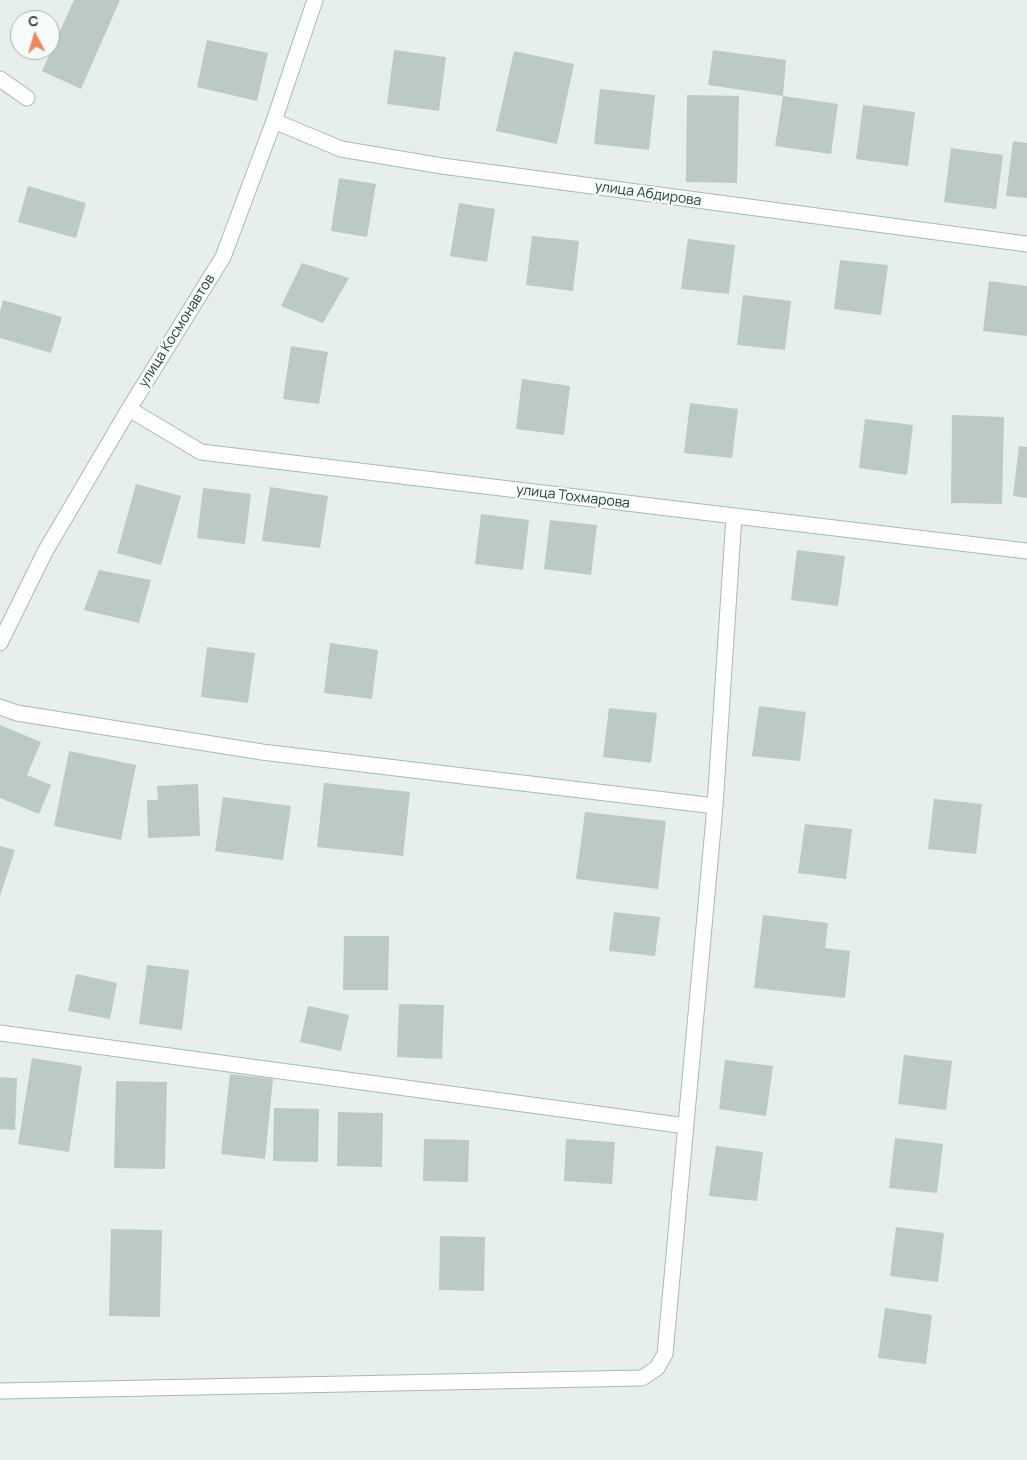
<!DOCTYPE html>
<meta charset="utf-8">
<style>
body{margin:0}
#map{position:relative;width:1027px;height:1460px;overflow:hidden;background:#e6efeb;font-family:Manrope,sans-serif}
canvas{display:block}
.north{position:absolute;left:10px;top:10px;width:50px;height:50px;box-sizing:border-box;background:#f7fbf9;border:1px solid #a3b1ad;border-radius:50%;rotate:354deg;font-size:14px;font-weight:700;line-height:20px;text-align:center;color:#24423a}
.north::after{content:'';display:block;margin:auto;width:18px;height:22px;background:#f4845f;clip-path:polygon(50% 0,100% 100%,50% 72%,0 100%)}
</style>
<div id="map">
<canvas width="1027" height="1460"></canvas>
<div class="north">С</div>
</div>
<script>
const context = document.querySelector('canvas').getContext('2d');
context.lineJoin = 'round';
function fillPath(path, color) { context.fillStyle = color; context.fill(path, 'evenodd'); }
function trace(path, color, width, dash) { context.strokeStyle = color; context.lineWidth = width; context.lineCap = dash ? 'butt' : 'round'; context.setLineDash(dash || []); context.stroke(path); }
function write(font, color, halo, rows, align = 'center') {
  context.font = font + ' Manrope,sans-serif'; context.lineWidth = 4.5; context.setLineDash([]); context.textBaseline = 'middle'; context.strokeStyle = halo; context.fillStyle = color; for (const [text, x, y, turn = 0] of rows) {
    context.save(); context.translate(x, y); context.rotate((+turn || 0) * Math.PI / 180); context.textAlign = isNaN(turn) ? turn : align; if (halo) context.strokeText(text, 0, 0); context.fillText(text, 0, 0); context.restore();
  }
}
const building = new Path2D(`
 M74,0H120L81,89L42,71Z
 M207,40L268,53L257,101L197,87Z
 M394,50L446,57L439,111L387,104Z
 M713,50L786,60L783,96L708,85Z
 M514,51L574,64L557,144L496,131Z
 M600,89L655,95L649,150L594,144Z
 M687,95L739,96L737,183L686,182Z
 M783,96L838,104L831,154L775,146Z
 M863,105L915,112L908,166L856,159Z
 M1013,141L1027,143V198L1006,196Z
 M951,148L1003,155L996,209L944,202Z
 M339,178L376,184L367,237L331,231Z
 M28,186L86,203L76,238L18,222Z
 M459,203L495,209L487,262L450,256Z
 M532,236L579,241L573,291L526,285Z
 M688,239L735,245L729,294L681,289Z
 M840,260L888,265L881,315L834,309Z
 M302,263L349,278L323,323L281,306Z
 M989,281L1027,286V336L983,331Z
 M743,295L791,301L785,350L737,345Z
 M3,300L62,317L51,353L0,338V312Z
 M291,346L328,352L319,404L283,399Z
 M522,379L570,386L564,435L516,429Z
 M690,403L738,409L732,458L684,453Z
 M952,415L1004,417L1002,504L951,503Z
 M865,419L913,425L907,475L859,468Z
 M1019,446L1027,447V498L1013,496Z
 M136,484L181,496L161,565L117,553Z
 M270,487L328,496L320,548L262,541Z
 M203,488L251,494L245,544L197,538Z
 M481,514L529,520L523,570L475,564Z
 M550,520L597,525L591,575L544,569Z
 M797,550L845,556L838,606L791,600Z
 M99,570L151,580L139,623L84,610Z
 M330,643L378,650L372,699L324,693Z
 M207,647L255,653L248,703L201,697Z
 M759,706L806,712L800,761L752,756Z
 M609,708L657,713L651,763L603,757Z
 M0,725L41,742L27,775L51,785L39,814L0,798Z
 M69,751L136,765L121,840L54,826Z
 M324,783L410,792L403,856L317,847Z
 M198,784L200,836L148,838L147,800H158L157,786Z
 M223,797L291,806L283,860L215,851Z
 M934,799L982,804L976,854L928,849Z
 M585,812L666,821L658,889L576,879Z
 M805,824L852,829L846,879L798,873Z
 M0,846L15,850L0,896Z
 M614,912L660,917L655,956L609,951Z
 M763,915L828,923L825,948L850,951L845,998L754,988Z
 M344,936H389L388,990H343Z
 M147,965L189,970L182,1030L139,1024Z
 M76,974L117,983L110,1019L68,1011Z
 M399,1004L444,1005L442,1059L397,1057Z
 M308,1006L349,1015L341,1051L300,1042Z
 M904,1055L952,1061L946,1110L898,1104Z
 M32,1058L82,1066L69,1152L18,1144Z
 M725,1060L773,1066L766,1116L719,1109Z
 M230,1074L273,1079L265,1159L221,1154Z
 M0,1077L17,1078L15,1130L0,1129Z
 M116,1081L167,1082L165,1169L114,1168Z
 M274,1108L319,1109L318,1162L273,1161Z
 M338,1112L383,1113L382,1167L337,1166Z
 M895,1138L943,1144L937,1193L889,1188Z
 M424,1139L469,1140L468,1182L423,1181Z
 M566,1139L615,1142L612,1184L564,1181Z
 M716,1146L763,1152L757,1201L709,1196Z
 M896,1227L944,1233L938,1282L890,1276Z
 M111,1229L162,1230L160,1317L109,1316Z
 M440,1236L485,1237L484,1291L439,1290Z
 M885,1308L932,1315L926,1364L878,1358Z`);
const minor = new Path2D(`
 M0,79L27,98
 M274,121L341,149L442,166L1027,244
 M129,409L201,452L1027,551
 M0,643L46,550L129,409L223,257L274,121L315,0
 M0,707L17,713L262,752L715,806
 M0,1033L686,1126
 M0,1391L642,1378L657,1368L665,1354L715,806L734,516`);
const streetNames = [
 ["улица Абдирова",648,194,8],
 ["улица Космонавтов",177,331,-58],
 ["улица Тохмарова",573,497,7]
];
fillPath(building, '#bbcac4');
trace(minor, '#a8b8b2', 17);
trace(minor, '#fff', 15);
write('14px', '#24423a', '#f7fbf9', streetNames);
</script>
